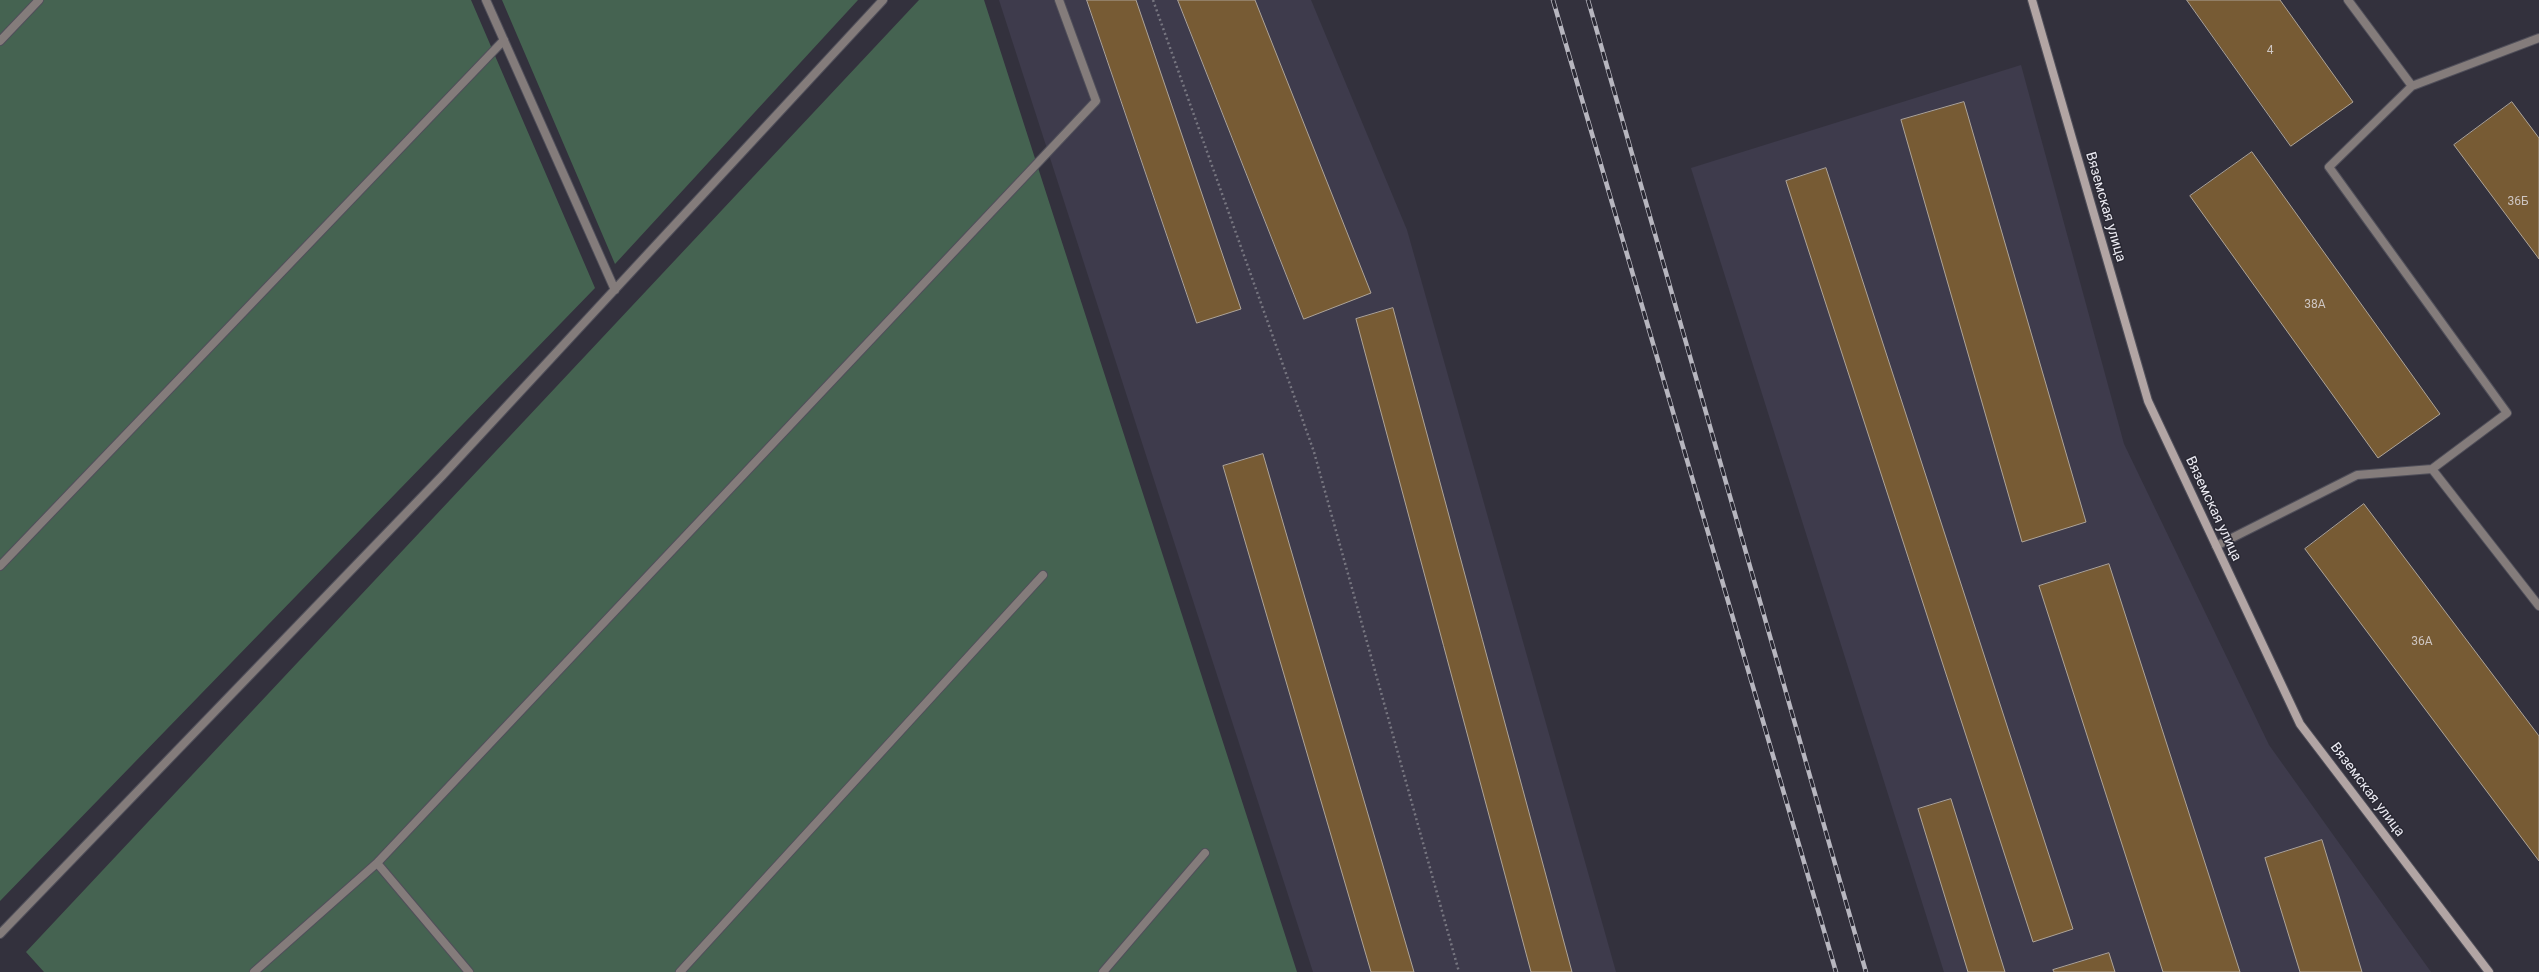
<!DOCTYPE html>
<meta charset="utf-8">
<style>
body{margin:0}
canvas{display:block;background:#33313d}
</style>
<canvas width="2539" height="972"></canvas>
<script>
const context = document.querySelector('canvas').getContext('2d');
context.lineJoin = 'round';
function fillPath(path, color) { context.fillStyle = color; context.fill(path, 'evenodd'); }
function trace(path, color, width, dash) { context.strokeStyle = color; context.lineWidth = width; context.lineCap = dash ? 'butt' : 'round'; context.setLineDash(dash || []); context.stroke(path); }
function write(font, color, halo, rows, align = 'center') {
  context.font = font + ' Roboto,sans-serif'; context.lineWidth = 3; context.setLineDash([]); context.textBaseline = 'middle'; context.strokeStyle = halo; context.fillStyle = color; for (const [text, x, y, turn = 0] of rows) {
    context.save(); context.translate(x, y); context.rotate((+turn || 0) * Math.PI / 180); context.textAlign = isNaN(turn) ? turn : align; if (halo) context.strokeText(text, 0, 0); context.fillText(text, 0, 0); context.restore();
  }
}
const built = new Path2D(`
 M999,0H1311L1407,230L1616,972H1313Z
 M2021,65L2124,444L2269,745L2431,972H1944L1691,168Z`);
const green = new Path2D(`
 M0,0H471L595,288L0,901Z
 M502,0H858L615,264Z
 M919,0H984L1297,972H44L26,952Z`);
const building = new Path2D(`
 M1087,0H1136L1241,309L1197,323Z
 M1178,0H1255L1371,293L1304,319Z
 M2187,0H2280L2353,102L2291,146Z
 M1964,102L2086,522L2022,542L1901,120Z
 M2512,102L2539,138V259L2454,145Z
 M2252,152L2440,414L2378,458L2190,196Z
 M1826,168L2073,929L2033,942L1786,181Z
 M1393,308L1572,972H1531L1356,319Z
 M1263,454L1414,972H1371L1223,466Z
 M2364,504L2539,736V861L2305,549Z
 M2109,564L2240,972H2163L2039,586Z
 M1951,799L2005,972H1968L1918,809Z
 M2322,840L2362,972H2300L2265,858Z
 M2109,953L2115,972H2054L2053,970Z`);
const path = new Path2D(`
 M1153,0L1314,452L1459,972`);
const lane = new Path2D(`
 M486,0L615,290
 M2348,0L2412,86L2329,167L2507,413L2432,469
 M0,41L39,0
 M2412,86L2539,38
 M2216,546L2357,475L2432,469L2539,606
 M0,566L504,40
 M377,863L469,972
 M0,934L442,476L883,0
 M254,972L377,863L1096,101L1059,0
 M680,972L1043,575
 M1103,972L1205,853`);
const secondary = new Path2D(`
 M2032,0L2148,401L2300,724L2489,972`);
const rail = new Path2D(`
 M1553,0L1836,972
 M1588,0L1866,972`);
const numberNames = [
 ["4",2270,51],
 ["36Б",2518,202],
 ["38А",2315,305],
 ["36А",2422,642]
];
const streetNames = [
 ["Вяземская улица",2105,207,74],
 ["Вяземская улица",2213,509,65],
 ["Вяземская улица",2367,790,53]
];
fillPath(built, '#3e3b4c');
fillPath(green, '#456351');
fillPath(building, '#775b34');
trace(building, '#aea498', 1);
trace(lane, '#504f5a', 10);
trace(secondary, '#504f5a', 10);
trace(path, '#777680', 2.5, [2, 3]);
trace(lane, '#847c7b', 8);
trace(secondary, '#b2a5a4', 8);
trace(rail, '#b7b6bf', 4.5);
trace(rail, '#292833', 3, [9]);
write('12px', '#cec6c2', null, numberNames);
write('14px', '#ebeaf2', '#292833', streetNames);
</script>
